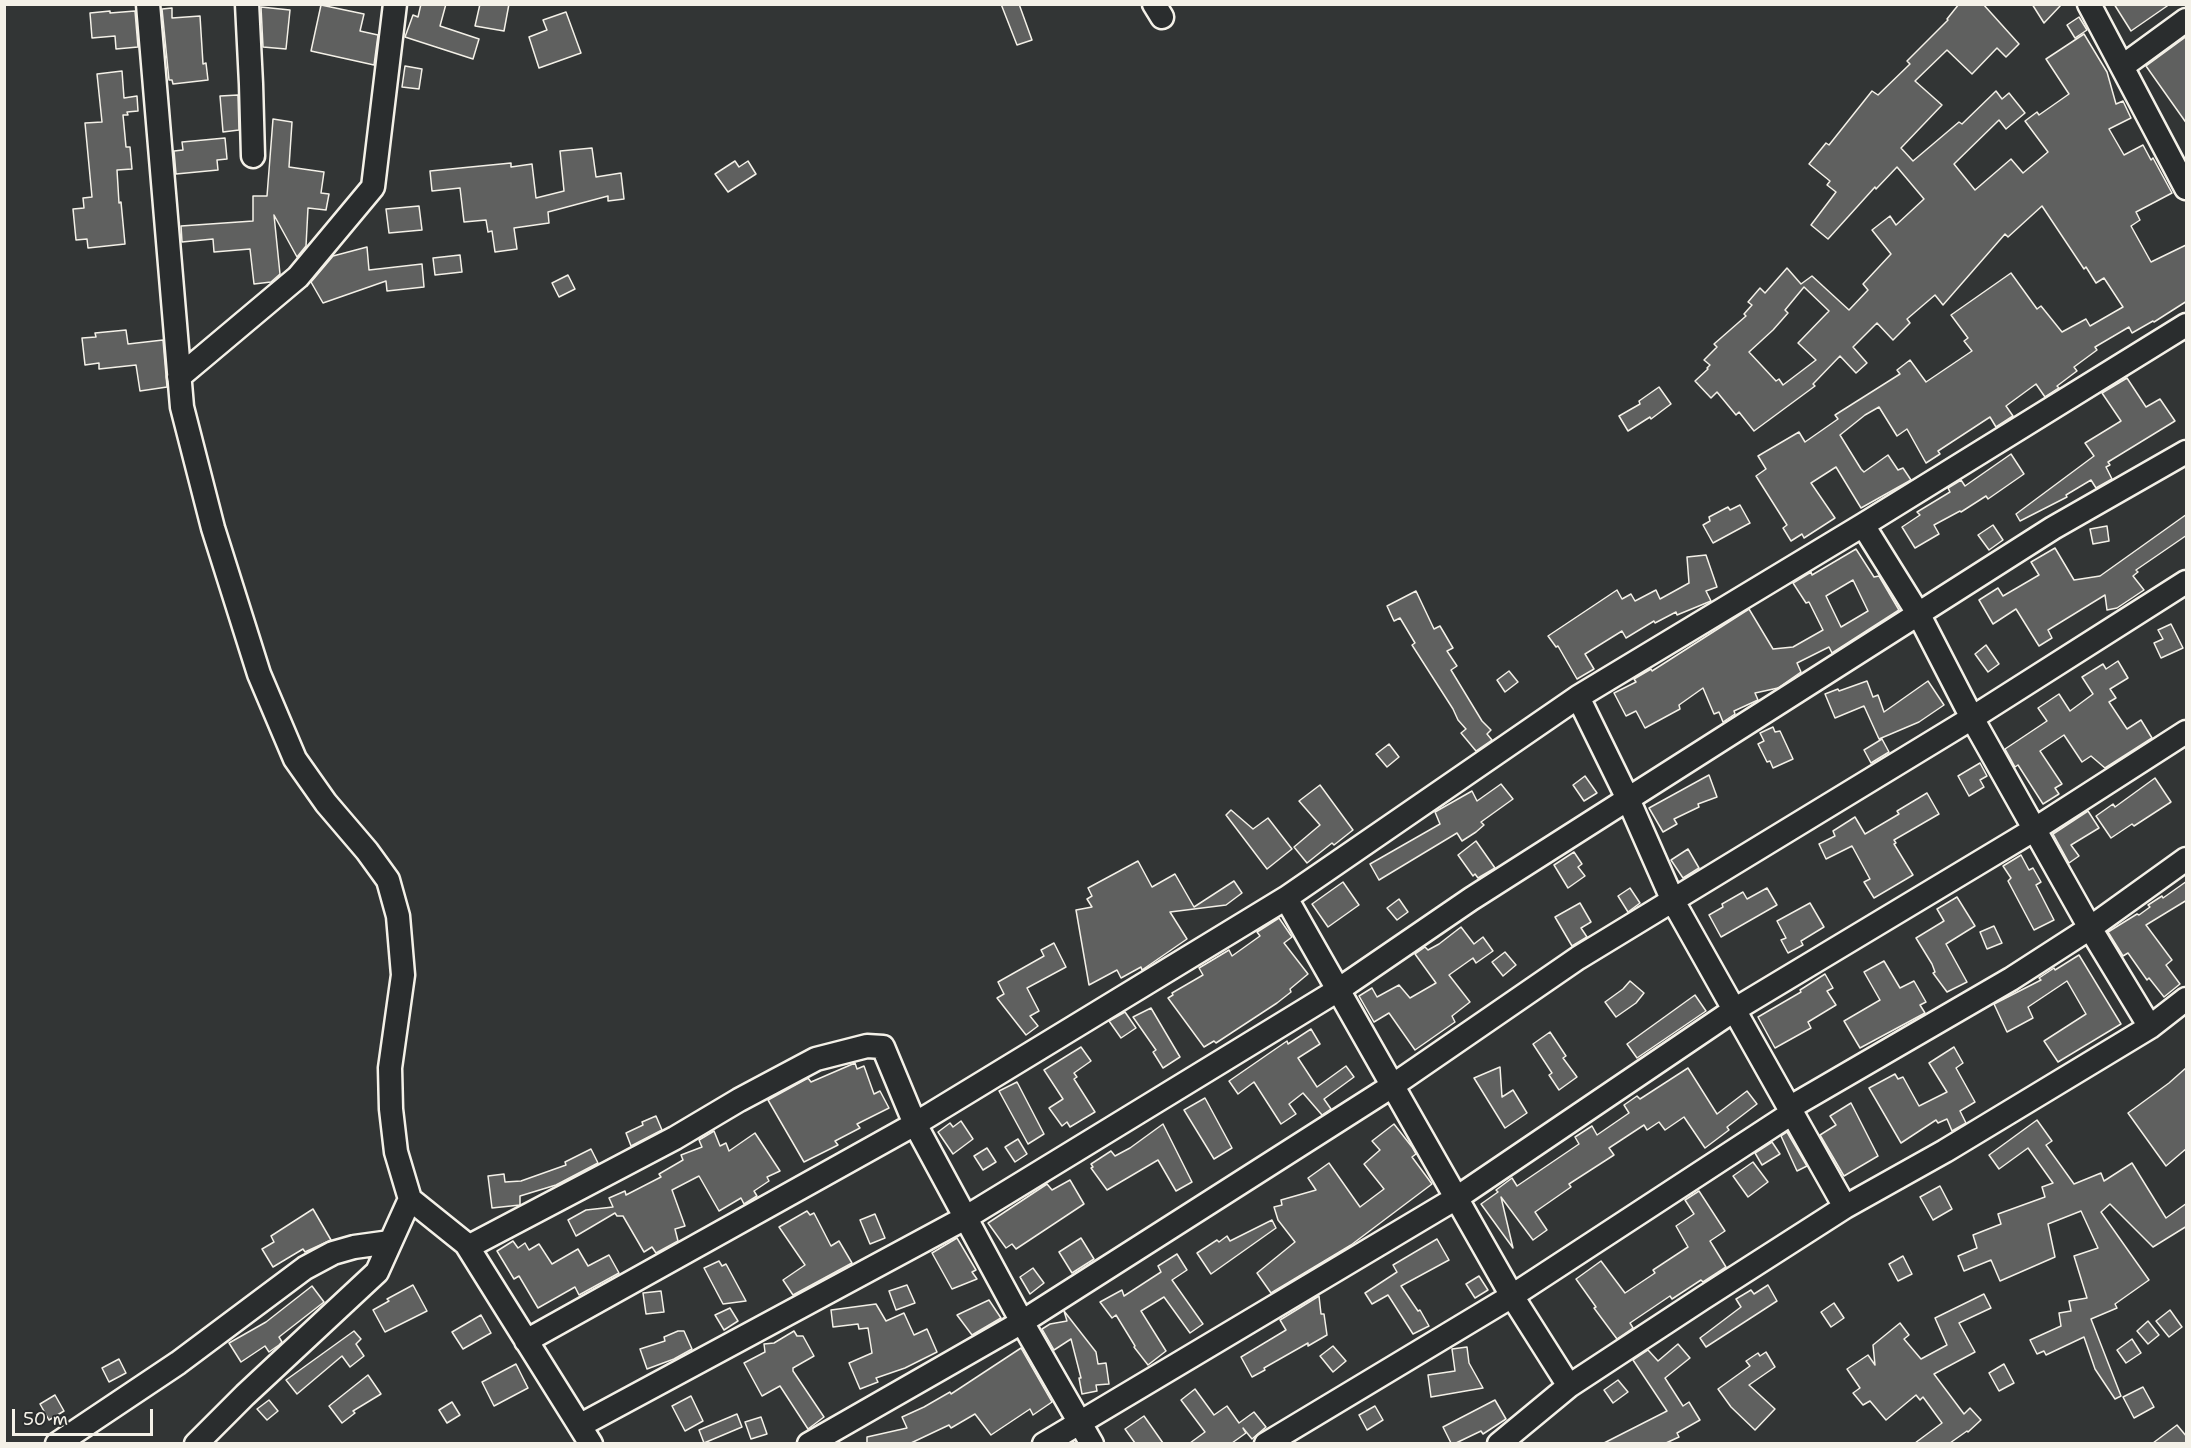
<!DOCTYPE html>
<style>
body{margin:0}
#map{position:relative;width:2191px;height:1448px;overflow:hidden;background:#323535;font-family:"Shantell Sans",sans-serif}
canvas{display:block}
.frame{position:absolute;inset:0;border:6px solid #f4f1e8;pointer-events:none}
.scale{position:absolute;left:12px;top:1409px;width:141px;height:27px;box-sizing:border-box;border:3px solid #f4f1e8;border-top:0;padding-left:8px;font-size:18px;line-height:21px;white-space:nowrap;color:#f4f1e8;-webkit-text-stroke:4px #2a2d2e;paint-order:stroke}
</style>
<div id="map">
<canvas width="2191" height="1448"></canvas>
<div class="frame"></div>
<div class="scale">50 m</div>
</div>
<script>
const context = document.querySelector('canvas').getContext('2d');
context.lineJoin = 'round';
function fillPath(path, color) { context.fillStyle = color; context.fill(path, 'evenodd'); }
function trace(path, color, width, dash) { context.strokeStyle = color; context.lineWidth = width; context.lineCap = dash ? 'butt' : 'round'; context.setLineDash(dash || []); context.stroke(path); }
const building = new Path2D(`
 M421,4H446L440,26L479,39L473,59L405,37L413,15L418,17Z
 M480,4H509L504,31L475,26Z
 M1001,4H1019L1032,40L1017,45Z
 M1959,4H1983L2019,44L2006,57L1997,48L1972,74L1947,50L1915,81L1942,105L1901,148L1913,161L1959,122L1962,124L1996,91L2002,99L2009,93L2025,113L2006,129L1999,120L1954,164L1975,190L2011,159L2023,173L2048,152L2025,121L2037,112L2039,115L2069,94L2046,59L2084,34L2107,72L2116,104L2123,101L2131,118L2109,129L2124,155L2143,145L2151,160L2153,158L2172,193L2136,212L2140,220L2131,226L2151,262L2186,245L2187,301L2154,322L2153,321L2132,333L2129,327L2095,347L2097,350L2074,367L2077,371L2057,386L2059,388L2045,397L2036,384L2006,406L2013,416L1996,427L1990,417L1938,451L1940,454L1926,463L1907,429L1897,436L1879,407L1865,415L1840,435L1861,469L1864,472L1888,455L1898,470L1903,468L1911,480L1861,508L1836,467L1811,483L1835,518L1804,538L1802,534L1791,541L1783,528L1787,525L1756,476L1766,469L1758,456L1799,432L1805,442L1838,419L1835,415L1900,374L1897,370L1910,360L1926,382L1972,351L1964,341L1968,338L1951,315L2011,273L2037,309L2041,306L2062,332L2086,319L2090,326L2123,307L2104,278L2096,283L2086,267L2084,269L2042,206L2008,237L2005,234L1943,305L1935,295L1907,319L1910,323L1893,340L1877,323L1853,347L1867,363L1856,373L1840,356L1813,384L1815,386L1754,431L1739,412L1736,415L1717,392L1711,398L1695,381L1708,369L1707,368L1710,365L1704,360L1717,347L1714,344L1746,316L1744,314L1752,305L1748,302L1760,288L1765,293L1787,268L1801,284L1812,276L1849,310L1868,290L1863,284L1891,254L1872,230L1890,216L1896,225L1924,199L1897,167L1876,189L1875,187L1828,239L1811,225L1836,192L1827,185L1830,181L1809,164L1826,143L1829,145L1872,91L1878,95L1910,64L1907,61L1948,20L1947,19ZM1804,287L1829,311L1798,343L1816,360L1783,385L1779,379L1776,381L1749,352L1773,330L1788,313L1785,310Z
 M2032,4H2062L2044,23Z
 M2114,4H2170L2131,31Z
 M321,5L364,14L360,31L378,35L374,65L311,51Z
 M261,7L290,10L286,49L263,47Z
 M172,8V18L200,16L203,64L206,63L208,80L173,84L172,80H169L162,9Z
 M110,11V13L135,11L138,47L116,49L115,36L92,38L90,13Z
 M566,12L581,53L539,68L529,37L547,30L543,20Z
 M2079,17L2087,30L2075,38L2067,25Z
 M2187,36V124L2146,66Z
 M405,66L422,69L419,89L402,87Z
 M122,71L124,98L137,96L138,111L127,112L128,115H123L126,147H130L132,169L117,170L119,203L121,202L125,244L88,248L87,239L76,240L73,209L84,208L83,198L92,197L85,123L102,122L97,74Z
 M238,95L239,130L223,132L220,96Z
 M273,119L292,122L289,167L324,172L321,193L329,194L326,210L308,208L306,246L297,257L274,215L280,274L271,282L254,284L250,249L214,252L213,239L182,242L181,226L253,221V196H267Z
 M225,138L227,159L217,160L218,170L176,174L174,151L183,150L182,142Z
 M592,148L596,177L621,173L624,199L608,201V196L548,212L549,223L514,228L517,249L495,252L492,231L488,232L486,220L464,222L460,188L432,191L430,171L511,163V167L532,164L536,198L564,191L560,151Z
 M735,161L739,167L748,161L756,174L728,192L715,174Z
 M419,206L422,230L389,233L386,209Z
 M367,247L369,270L422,264L424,287L387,291L386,281L323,303L311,282L333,256Z
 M460,255L462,272L435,275L433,258Z
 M568,275L575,289L559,297L552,283Z
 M126,330L128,344L163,340L167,387L140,391L136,365L99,369V363L85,365L82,338L96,337L95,333Z
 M2127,378L2146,407L2160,399L2175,421L2108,462L2110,465L2106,467L2112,479L2096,488L2091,480L2066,495L2067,497L2020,521L2016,514L2094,456L2085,443L2121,421L2102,393Z
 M1659,387L1671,404L1651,419L1650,417L1628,431L1619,416L1640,404L1639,401Z
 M2011,454L2024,474L1988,499L1986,496L1961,512L1960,511L1934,525L1939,534L1915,548L1902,527L1920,515L1917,512L1950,492L1948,488L1961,480L1965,486Z
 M1740,505L1750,523L1713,543L1703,525L1710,521L1709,517L1728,507L1730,510Z
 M2187,514V535L2136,570L2138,572L2133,576L2144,590L2117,608L2107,610L2105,595L2048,630L2052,638L2039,646L2016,609L1993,624L1979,600L1998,588L2003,596L2039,575L2031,562L2055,548L2074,580L2100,576Z
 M1993,525L2003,540L1989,550L1978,535Z
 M2107,526L2109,541L2093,544L2090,529Z
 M1856,549L1874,577L1879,576L1899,610L1832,653L1829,647L1797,663L1801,672L1778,688L1755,693L1758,700L1734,711L1735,714L1723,722L1719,712L1714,714L1703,688L1679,705L1680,709L1645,728L1636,711L1626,716L1614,693L1636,682L1634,679L1651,669L1652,671L1749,609L1773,649L1793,647L1823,630L1809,602L1806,603L1793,583L1811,572L1812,575ZM1853,580L1868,611L1841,627L1826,596Z
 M1706,555L1717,587L1706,591L1711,601L1677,615L1676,612L1655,623L1654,621L1626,638L1622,631L1585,654L1594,669L1577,679L1558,646L1556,647L1548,636L1617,590L1622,599L1631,594L1635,601L1656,590L1660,599L1689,583L1687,557Z
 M1416,591L1434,629L1440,626L1453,648L1447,651L1457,666L1451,670L1482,721L1491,730L1487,734L1492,740L1476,751L1461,733L1466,729L1458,720L1453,709L1412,645L1415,643L1400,618L1394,621L1387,606Z
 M2171,624L2183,648L2161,658L2154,643L2163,639L2158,630Z
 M1986,645L1999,664L1988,672L1975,654Z
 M2118,661L2128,678L2110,689L2116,698L2109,702L2127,729L2141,720L2152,738L2105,768L2091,756L2082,762L2064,735L2040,751L2062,784L2055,788L2059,794L2043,804L2018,765L2015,767L2005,749L2047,721L2038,708L2059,694L2070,711L2093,694L2082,677L2103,664L2106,669Z
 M1509,671L1518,682L1505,692L1497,680Z
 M1867,681L1873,697L1878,695L1884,712L1928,681L1944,705L1919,722L1879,739L1864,706L1835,718L1825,694L1838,689L1839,691Z
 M1773,727L1775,732L1780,731L1793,759L1773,768L1770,761L1767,762L1758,744L1764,741L1760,733Z
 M1882,739L1889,752L1871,763L1864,750Z
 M1389,744L1399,757L1387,767L1376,754Z
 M1980,763L1987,776L1980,780L1984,787L1969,796L1958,776Z
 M1709,775L1717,797L1698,804L1699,807L1674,819L1677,824L1663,832L1649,808Z
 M1585,776L1597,793L1584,801L1573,785Z
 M2155,778L2171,802L2134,826L2132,824L2111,838L2096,816L2113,804L2115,807Z
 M1501,784L1513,799L1481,822L1484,825L1476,832L1462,841L1457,833L1379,880L1370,864L1440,824L1435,812L1472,791L1477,801Z
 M1320,785L1353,830L1334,845L1332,843L1307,863L1294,847L1320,825L1299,801Z
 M1927,793L1939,814L1894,840L1896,843L1894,844L1913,875L1874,898L1864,882L1870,879L1852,846L1826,859L1819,844L1835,836L1833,831L1855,817L1865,834L1899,814L1897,811Z
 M1231,810L1253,829L1268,818L1292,849L1267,869L1226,815Z
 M2088,811L2099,828L2071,845L2079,856L2069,863L2053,834Z
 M1476,841L1495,868L1478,878L1475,874L1473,876L1458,855Z
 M1688,849L1699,868L1683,878L1671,860Z
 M1574,852L1582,864L1578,867L1585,876L1568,888L1554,865Z
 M2021,855L2029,870L2033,868L2041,882L2036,885L2054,920L2034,930L2008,881L2011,878L2003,866Z
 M1138,861L1152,887L1175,874L1194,907L1234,881L1242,893L1226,905L1170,912L1187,939L1142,970L1141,967L1121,978L1117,970L1089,985L1076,910L1092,907L1087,899L1092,896L1088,888Z
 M2187,881V900L2146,925L2172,960L2166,965L2180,984L2164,997L2149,978L2147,980L2128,953L2123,956L2108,932L2137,914L2139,915L2150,907L2148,905L2162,896L2163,898Z
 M1343,882L1359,905L1328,927L1312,904Z
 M1630,888L1640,903L1628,912L1618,896Z
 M1767,888L1777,905L1721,937L1709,915L1723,907L1722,904L1743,892L1747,899Z
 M1957,897L1975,926L1946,944L1967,982L1947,992L1933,973L1935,972L1932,964L1916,938L1944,921L1937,909Z
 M1399,899L1408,912L1397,920L1387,908Z
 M1580,903L1591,922L1581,928L1587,937L1572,946L1555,917Z
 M1810,903L1824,927L1801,941L1803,945L1788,953L1781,940L1786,938L1777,921Z
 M1279,918L1292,937L1284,943L1308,974L1290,989L1291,992L1277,1003L1216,1043L1214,1041L1204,1047L1168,998L1173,995L1172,993L1203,975L1199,968L1229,950L1232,956L1260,936L1257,932Z
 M1994,926L2002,943L1987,949L1980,932Z
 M1461,927L1474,944L1483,937L1493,951L1476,963L1473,958L1449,975L1470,1002L1452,1016L1455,1022L1415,1050L1389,1013L1374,1022L1359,996L1372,988L1377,997L1399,985L1410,998L1436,983L1415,954L1425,947L1428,950L1439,944Z
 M1054,943L1066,967L1027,988L1039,1011L1030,1016L1038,1026L1026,1035L997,998L1004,994L998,982L1044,956L1041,950Z
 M1505,952L1516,965L1503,976L1492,962Z
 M2079,955L2121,1024L2058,1062L2044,1041L2086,1014L2067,981L2028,1007L2033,1018L2007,1032L1994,1004L2041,980L2039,978L2054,968L2055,970Z
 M1884,961L1900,988L1914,981L1926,1002L1920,1005L1925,1013L1860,1048L1844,1021L1880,1000L1864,972Z
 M1825,974L1833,988L1827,991L1836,1005L1808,1022L1811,1028L1775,1048L1758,1017L1801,992L1800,990Z
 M1630,981L1644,993L1636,1003L1616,1017L1605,1002L1623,989Z
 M1695,995L1706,1011L1637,1058L1627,1044Z
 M1151,1008L1180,1057L1163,1068L1153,1052L1156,1050L1133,1017Z
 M1125,1012L1136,1028L1121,1038L1109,1021Z
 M1311,1029L1320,1044L1298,1058L1317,1087L1346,1066L1354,1077L1324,1099L1331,1109L1322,1115L1303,1093L1289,1104L1296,1114L1281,1124L1254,1082L1238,1094L1229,1081L1287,1041L1288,1044Z
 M1550,1032L1566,1056L1563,1058L1577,1077L1559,1090L1549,1075L1552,1073L1533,1044Z
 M1081,1047L1091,1061L1074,1073L1077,1077L1074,1079L1095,1112L1070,1127L1067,1122L1062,1126L1049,1108L1063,1099L1044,1070Z
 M1954,1047L1963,1063L1956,1068L1975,1102L1960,1111L1966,1123L1952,1131L1947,1119L1938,1123L1936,1120L1901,1143L1869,1088L1895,1074L1898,1079L1903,1077L1919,1106L1947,1092L1929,1063Z
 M855,1063L857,1069L864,1066L874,1094L880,1091L889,1108L857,1124L860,1128L835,1141L838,1145L804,1162L768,1100L808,1078L811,1082Z
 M1500,1067L1502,1097L1513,1090L1527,1113L1505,1128L1474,1078Z
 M2187,1067V1148L2166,1166L2128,1113L2169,1083Z
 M1688,1068L1717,1114L1747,1091L1757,1104L1727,1127L1729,1130L1705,1148L1684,1117L1665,1130L1659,1122L1647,1130L1644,1125L1609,1148L1614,1155L1569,1184L1571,1187L1535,1212L1547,1230L1533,1240L1501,1197L1513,1248L1481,1204L1498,1192L1496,1190L1512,1178L1517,1186L1579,1144L1575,1137L1592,1126L1597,1135L1629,1113L1624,1105L1637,1096L1640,1099Z
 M1017,1082L1044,1134L1028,1144L999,1091Z
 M1205,1098L1232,1148L1214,1159L1184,1110Z
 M1851,1103L1878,1156L1844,1176L1820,1135L1836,1125L1830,1116Z
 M656,1116L662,1130L631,1146L626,1133L643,1125L642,1122Z
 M2037,1120L2052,1141L2046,1145L2074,1184L2101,1173L2104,1181L2132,1163L2166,1218L2187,1203V1226L2153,1247L2110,1204L2101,1212L2149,1280L2115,1304L2117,1308L2091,1319L2121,1396L2115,1399L2095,1369L2084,1337L2046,1355L2044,1351L2037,1354L2030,1340L2061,1326L2059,1313L2071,1311L2069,1301L2087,1298L2074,1256L2098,1248L2081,1211L2048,1224L2055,1257L2000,1281L1991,1260L1964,1271L1958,1256L1977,1248L1973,1235L2001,1224L1998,1214L2045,1197L2042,1187L2053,1183L2028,1148L1999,1169L1989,1155Z
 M961,1121L973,1139L953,1154L938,1132L950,1123L953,1127Z
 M1163,1124L1192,1182L1176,1191L1158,1160L1107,1190L1091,1168L1093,1167L1091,1164L1111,1151L1115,1156L1130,1148Z
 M1394,1124L1412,1147L1416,1154L1412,1157L1432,1184L1351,1245L1271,1293L1257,1273L1295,1242L1278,1220L1274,1207L1282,1205L1281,1200L1316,1190L1308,1178L1329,1163L1360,1207L1384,1189L1364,1164L1380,1150L1372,1141Z
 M714,1131L720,1146L726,1143L729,1151L755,1133L780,1171L767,1177L769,1181L754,1191L757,1196L744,1204L741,1198L719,1211L699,1176L672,1190L685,1226L675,1229L678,1241L656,1253L652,1247L644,1252L623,1216H617L615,1213L576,1236L568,1220L586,1210L613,1207L609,1198L625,1191L626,1195L661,1177L659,1174L683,1160L681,1155L702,1147L699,1140Z
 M1787,1132L1807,1166L1797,1171L1781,1136Z
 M1018,1139L1027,1154L1015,1162L1005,1147Z
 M1772,1142L1780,1154L1762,1165L1755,1153Z
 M987,1148L996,1162L983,1170L974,1156Z
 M591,1149L598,1163L556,1185L520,1196V1205L492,1208L488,1176L504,1174L505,1182L521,1181L566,1165L565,1162Z
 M1753,1162L1768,1182L1748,1197L1733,1176Z
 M1070,1180L1084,1204L1016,1249L1012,1244L1006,1248L988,1223L1047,1184L1052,1190Z
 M1940,1186L1952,1209L1933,1220L1920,1197Z
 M1699,1191L1725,1231L1710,1241L1726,1267L1703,1282L1701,1280L1672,1299L1670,1296L1630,1323L1633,1328L1617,1339L1594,1308L1596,1307L1576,1279L1601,1261L1625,1293L1655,1273L1653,1270L1688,1247L1676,1226L1694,1214L1685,1200Z
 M313,1209L331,1240L305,1252L303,1249L273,1267L262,1249L274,1242L271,1236Z
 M807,1211L810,1215L814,1213L831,1246L839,1241L852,1263L793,1295L783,1280L805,1265L779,1227Z
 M875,1214L885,1238L870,1244L860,1220Z
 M1272,1220L1276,1228L1211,1274L1197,1253L1217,1240L1219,1242L1227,1236L1230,1241Z
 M957,1238L976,1270L972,1272L977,1279L952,1289L932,1253Z
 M1081,1238L1094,1259L1072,1273L1059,1252Z
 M1437,1239L1449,1260L1401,1286L1418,1311L1420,1310L1429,1326L1413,1334L1388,1295L1372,1304L1365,1293L1397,1272L1393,1265Z
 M513,1241L518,1248L525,1243L529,1250L539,1244L552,1264L578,1249L588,1266L609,1255L619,1273L579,1295L575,1287L538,1308L519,1276L514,1279L497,1251Z
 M1177,1254L1187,1270L1172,1280L1203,1324L1190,1333L1164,1297L1141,1311L1166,1351L1148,1365L1134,1347L1135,1346L1116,1315L1112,1318L1100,1302L1122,1290L1124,1296L1161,1272L1158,1266Z
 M1903,1256L1912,1274L1898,1281L1889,1264Z
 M719,1261L722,1266L726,1264L746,1301L723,1304L704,1268Z
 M1033,1268L1044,1283L1030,1294L1020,1277Z
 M1479,1276L1488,1290L1475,1298L1466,1284Z
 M413,1285L427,1311L385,1332L373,1310L389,1301L387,1299Z
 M907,1285L915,1303L896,1310L889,1291Z
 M1768,1285L1777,1301L1706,1347L1700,1338L1741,1307L1736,1299L1751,1290L1754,1294Z
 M312,1286L324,1302L279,1337L282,1342L279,1345L269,1352L265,1346L241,1362L229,1343L266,1322Z
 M661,1291L664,1312L646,1314L643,1293Z
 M1984,1294L1991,1308L1959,1323L1975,1352L1934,1374L1964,1414L1970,1408L1981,1420L1968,1432L1967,1431L1950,1443H1915L1942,1423L1923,1397L1920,1400L1916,1395L1886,1420L1870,1401L1863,1405L1853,1393L1860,1388L1847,1369L1868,1355L1875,1365L1873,1345L1900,1323L1909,1335L1904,1339L1921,1359L1947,1345L1935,1318Z
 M1319,1296L1321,1314H1324L1327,1335L1308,1346V1343L1264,1368L1265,1370L1252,1377L1241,1357L1286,1330L1280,1320Z
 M989,1300L1001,1318L972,1335L957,1315Z
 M1834,1303L1844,1318L1831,1327L1821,1312Z
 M876,1304L886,1321L904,1313L914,1335L927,1329L937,1352L905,1368L876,1378L878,1382L860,1389L849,1363L872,1353L868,1328L859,1329L858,1324L833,1327L831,1310Z
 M730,1308L738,1321L724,1330L715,1315Z
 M2170,1310L2182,1327L2169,1337L2156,1321Z
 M1064,1311L1096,1352L1098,1364L1106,1363L1109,1384L1096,1385L1097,1391L1082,1394L1079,1378H1081L1071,1339L1054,1350L1042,1329L1050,1324L1067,1321Z
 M481,1315L491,1333L463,1349L452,1332Z
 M2148,1321L2159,1335L2148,1344L2137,1331Z
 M354,1331L361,1339L356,1344L364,1356L350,1367L342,1356L297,1394L286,1380Z
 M678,1331H684L692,1349L674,1359L647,1369L640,1349L665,1341L664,1337Z
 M794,1331L797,1336H803L814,1356L793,1368V1371L824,1417L808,1429L780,1386L762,1396L744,1363L765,1352L764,1344L774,1343Z
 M2132,1339L2141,1353L2126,1363L2117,1350Z
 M1678,1344L1690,1358L1665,1378L1683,1406L1689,1402L1700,1420L1677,1433L1679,1437L1666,1443H1604L1667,1411L1633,1360L1648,1350L1658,1361Z
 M1333,1346L1346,1361L1333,1372L1320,1356Z
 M1467,1347L1469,1363L1483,1388L1431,1397L1428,1375L1455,1371L1452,1349Z
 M1021,1348L1052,1402L1033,1415L1030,1409L991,1435L975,1414L951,1428L949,1425L911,1443H867V1437L907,1428L902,1417L924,1407L950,1392L951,1394Z
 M1766,1352L1775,1367L1749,1385L1775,1409L1755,1430L1731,1407L1718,1389L1750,1366L1746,1361L1758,1353L1760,1356Z
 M119,1359L126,1373L109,1382L102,1368Z
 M516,1364L528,1388L494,1406L482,1382Z
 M2004,1364L2014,1383L1999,1391L1989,1373Z
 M368,1375L381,1394L353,1411L355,1413L342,1423L329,1406Z
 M1618,1380L1628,1392L1613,1403L1604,1390Z
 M2143,1387L2154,1407L2134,1418L2123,1397Z
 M1195,1389L1214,1415L1227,1406L1239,1423L1254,1412L1266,1427L1252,1439L1243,1428L1246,1433L1232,1443H1190L1205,1432L1181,1400Z
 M55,1395L64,1411L49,1420L40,1404Z
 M691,1396L703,1421L685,1431L672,1406Z
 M269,1400L278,1411L267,1420L257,1409Z
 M1495,1400L1506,1419L1483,1434L1481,1431L1456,1443H1451L1443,1427Z
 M452,1402L460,1415L447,1423L439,1410Z
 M1375,1406L1383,1420L1367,1430L1359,1415Z
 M737,1414L742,1427L704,1443L699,1430Z
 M1144,1416L1163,1443H1135L1125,1429Z
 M761,1417L767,1434L751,1439L745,1422Z
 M2177,1425L2187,1437V1443H2153Z`);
const street = new Path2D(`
 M148,4L182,407L213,528L259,674L295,759L326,803L367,851L388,880L398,916L403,975L390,1068L391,1109L396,1152L410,1199L466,1244L591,1444
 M247,4L251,84L253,156
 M1154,4L1162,17
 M2089,4L2186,188
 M2123,66L2186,20
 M179,377L298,277L373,187L395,4
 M1863,525L1919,615L1972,718L2090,928L2150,1027
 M1578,697L1628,799L1673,901L1845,1207
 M1286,898L1512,1296L1569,1386
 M1789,1108L2011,979L2090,928L2186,859
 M468,1247L675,1138L739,1100L816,1059L867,1046L883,1047L915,1124L1022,1322L1092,1444
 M526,1341L915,1124L1286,898L1578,697L1863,525L2186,325
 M581,1425L965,1218L1338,990L1471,899L2053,528L2186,452
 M57,1444L178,1363L305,1268L333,1253L354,1247L390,1242
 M196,1444L245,1395L377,1272L410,1199
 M809,1444L1022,1322L1392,1086L1578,958L1972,718L2186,582
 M1044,1444L1458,1197L1734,1010L2035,829L2186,732
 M1266,1444L1512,1296L1792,1113
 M1499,1444L1569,1386L1703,1298L1845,1207L1945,1151L2150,1027L2186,999`);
fillPath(building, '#5f605f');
trace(building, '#f4f1e8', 1.5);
trace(street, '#f4f1e8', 27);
trace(street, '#2a2d2e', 22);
</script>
